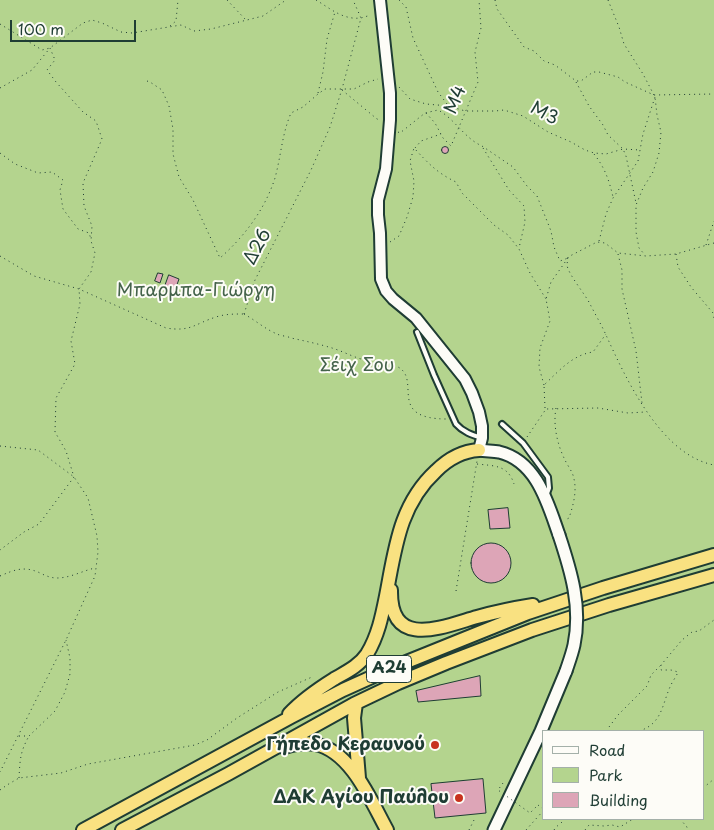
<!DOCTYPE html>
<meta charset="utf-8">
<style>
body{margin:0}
#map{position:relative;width:714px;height:830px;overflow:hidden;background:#f7ebea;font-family:"Playpen Sans",sans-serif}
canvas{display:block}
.legend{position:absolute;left:542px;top:730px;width:162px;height:90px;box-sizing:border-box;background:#fdfcf7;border:1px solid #a4b0a9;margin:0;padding:6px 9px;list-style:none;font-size:15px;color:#1f3d34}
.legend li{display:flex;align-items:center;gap:10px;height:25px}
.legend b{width:25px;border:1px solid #a4b0a9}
.scale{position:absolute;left:10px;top:20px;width:126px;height:22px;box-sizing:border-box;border:2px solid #1f3d34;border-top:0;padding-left:6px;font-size:15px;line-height:18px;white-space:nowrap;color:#1f3d34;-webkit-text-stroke:4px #fdfcf7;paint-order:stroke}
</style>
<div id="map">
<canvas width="714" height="830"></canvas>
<ul class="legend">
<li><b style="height:6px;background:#fdfcf7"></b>Road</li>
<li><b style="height:14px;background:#b4d48e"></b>Park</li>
<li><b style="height:14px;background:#dda5b7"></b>Building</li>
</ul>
<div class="scale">100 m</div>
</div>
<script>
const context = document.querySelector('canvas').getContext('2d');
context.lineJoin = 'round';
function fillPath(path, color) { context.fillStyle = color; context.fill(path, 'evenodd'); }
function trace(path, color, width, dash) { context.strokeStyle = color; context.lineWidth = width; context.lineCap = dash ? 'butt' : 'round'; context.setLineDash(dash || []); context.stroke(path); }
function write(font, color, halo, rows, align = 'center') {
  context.font = font + ' "Playpen Sans",sans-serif'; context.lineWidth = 4; context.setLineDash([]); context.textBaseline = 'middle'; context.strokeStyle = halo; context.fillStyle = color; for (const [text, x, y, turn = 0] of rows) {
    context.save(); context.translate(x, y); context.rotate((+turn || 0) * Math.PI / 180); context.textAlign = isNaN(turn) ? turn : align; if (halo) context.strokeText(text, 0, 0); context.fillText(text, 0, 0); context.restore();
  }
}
const green = new Path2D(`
 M0,0H714V830H0ZM543,731H703V819H543Z`);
const building = new Path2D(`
 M441.5 150a3.5 3.5 0 1 1 7 0a3.5 3.5 0 1 1-7 0Z
 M158,273L163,274L160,283L155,281Z
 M169,275L179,279L174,293L164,289Z
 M508,508L510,528L490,529L488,510Z
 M471 563a20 20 0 1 1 40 0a20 20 0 1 1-40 0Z
 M480,676L481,696L418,702L416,691Z
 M483,779L486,813L435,818L431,784Z`);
const path = new Path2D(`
 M227,0L245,19
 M316,0C331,9 343,20 361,18L353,0
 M399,0L406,7L413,38L438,92L447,104
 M495,0L497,9L524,47L534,51L544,61L555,65L576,81H581L593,72H599L618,77L625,82L654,95L714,94
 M608,0L619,27L624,44L643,74L655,97L657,115L661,132L659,153L653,172L643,188L636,205V232L639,248L645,255
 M0,24L42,50L50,48L83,23L92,20L102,23L121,32L132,33L181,25L194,31L211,29L263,16L286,0
 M170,26L176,21L178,0
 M147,81L150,82L162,90L169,106L173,129V154L179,177L193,200L220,258C245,236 265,209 275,178C281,156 282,134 291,113L303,107L318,94L325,89H354L368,82L378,79
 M576,82L589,106L603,125L608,135L623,149L626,156L636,203
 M399,87L410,99L426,104L449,106L465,111H495L504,110L523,116L548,132L571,142L585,150L594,153L606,154L623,149L640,150
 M0,88L32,70L50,48L55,60L47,70L56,82L83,112L96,121L102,139L83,183L84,206L92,226L91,241L95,253L91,272L79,289L80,304L71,341L75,364L56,398L55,432L66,451L74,477L39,524L24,532L0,550
 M342,90L377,119L380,120
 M318,93L323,72L327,39L335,12
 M426,113L435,123L443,138L451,146L478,82L475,52L481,28L479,0
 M398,132L400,133L425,113L438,110C455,119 464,138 482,146L513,167L527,186L537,196L551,231L554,247L560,261L568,258
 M415,148L421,141L441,134
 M483,148L509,190L524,206L525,222L519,248
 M0,153L15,164L38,173L52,172L63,180L60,190L63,209L78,229L89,233L91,239
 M594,154C605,168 609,180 613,197
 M599,241L606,214L613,198L638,161L643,134L655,97
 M390,242L399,236L407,217L413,197L414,181L410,161L414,148C428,163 437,173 456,182L462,193L494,225L508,235L519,249L530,273L546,299
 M714,243L676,254L646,256L618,253L605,243L597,242L568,257C568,258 567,264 567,265C568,274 585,294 590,304C595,314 601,324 606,335C626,379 661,455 714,465
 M706,245L714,221
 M618,254L622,270V289L636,351L642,403
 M676,254L678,267L691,287L713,313L714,318
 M0,256L34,276L79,289L166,328C191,332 194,324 216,317C225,314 234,314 243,314
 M244,314L255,280L311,170L330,127L342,89L361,18L371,15
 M244,314C255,320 265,329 277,334C281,336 287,336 291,338C305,341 319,344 332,348C342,351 351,356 361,359C373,363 387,361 398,367C422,380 386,419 447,419
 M544,385L539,367L540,348L550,321L546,299L551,282L568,258
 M545,408L544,385C559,371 572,355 593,352L606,334
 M556,408C553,425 557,443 564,458C567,465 573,472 574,479C577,492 573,506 569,518L565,520
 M527,437L546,409L598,408L628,413L645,412
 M0,446L38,450L74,477L88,498L97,536L98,552L95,576L66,640L0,772
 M477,464C495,466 508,465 514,484
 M0,576C14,570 23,566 38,572C44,575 50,578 57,578C70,578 82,571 95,568
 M456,591L477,461
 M606,731L618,715L647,686L651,675L661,665
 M639,731C662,724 662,705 670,687C672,682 676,677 678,672L671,670H661V665L682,640L692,632L699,631L714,620
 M19,736H29L55,711L65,692L70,674V658L66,640
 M19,778C20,760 20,752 29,736
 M703,788L714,779
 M0,790L7,785L19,778L61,773L88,764L195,745L207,740L237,718L278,692L312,677
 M538,805L543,809
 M680,819L687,827V830
 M469,830L475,818
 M526,830L543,811
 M554,830C557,825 562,823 565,819
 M585,830L589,825L604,826L612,825L620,827L633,819`);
const service = new Path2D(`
 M417,332L434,375L456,424C463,432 472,435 482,438
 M502,424L523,443L548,477L549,488L546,496`);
const tertiary = new Path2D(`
 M380,0L390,93V120L386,169L378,200V215L380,233L381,279L386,291L393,299L416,318L465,379L472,393L479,412L482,426V438L479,450`);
const secondary = new Path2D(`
 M479,450C486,451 493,451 499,452C537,461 548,504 559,535
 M494,830L541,731L566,671`);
const trunk = new Path2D(`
 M391,590C390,650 442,627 477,617C495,612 514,608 533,605
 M356,703L354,718L359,778
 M289,714C302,700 318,689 334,679C346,672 359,666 367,654C378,636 382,616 386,596C395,550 399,505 436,471C448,459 463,451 479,450
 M284,747C294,744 305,742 315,744C351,751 371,801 387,830
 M83,830L291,717L343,690L394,667L528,613L603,588L714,555
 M122,830L228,774L354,704L398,683L446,663L532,630L609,605L714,575`);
const pathBridge = new Path2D(`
 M503,783L498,790L530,813L538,805`);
const secondaryBridge = new Path2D(`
 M559,535C571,571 582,607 574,645C572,654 569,662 566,671`);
const markers = [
 [435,745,5,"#c8321e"],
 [459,798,5,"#c8321e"]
];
const shields = [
 [389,669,45]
];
const shieldNames = [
 ["Α24",389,669]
];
const streetNames = [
 ["M4",456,100,-67],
 ["M3",544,114,28],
 ["Δ26",258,247,-62]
];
const parkNames = [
 ["Μπαρμπα-Γιώργη",196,291],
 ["Σέιχ Σου",357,366]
];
const poiNames = [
 ["Γήπεδο Κεραυνού",425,745],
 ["ΔΑΚ Αγίου Παύλου",449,798]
];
fillPath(green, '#b4d48e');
fillPath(building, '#dda5b7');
trace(building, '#1f3d34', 1);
trace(service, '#1f3d34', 8);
trace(tertiary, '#1f3d34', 14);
trace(secondary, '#1f3d34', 15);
trace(trunk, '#1f3d34', 16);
trace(path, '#1f3d34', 1, [1, 4]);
trace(service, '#fdfcf7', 4);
trace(tertiary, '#fdfcf7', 10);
trace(secondary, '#fdfcf7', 11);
trace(trunk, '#f9e181', 12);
trace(secondaryBridge, '#1f3d34', 15, []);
trace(pathBridge, '#1f3d34', 1, [1, 4]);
trace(secondaryBridge, '#fdfcf7', 11);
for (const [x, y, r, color] of markers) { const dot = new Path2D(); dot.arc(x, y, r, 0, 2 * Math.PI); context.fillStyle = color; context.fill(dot); trace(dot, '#fdfcf7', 2); }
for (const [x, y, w] of shields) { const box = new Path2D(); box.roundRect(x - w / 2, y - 13.5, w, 27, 4); context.fillStyle = '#fdfcf7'; context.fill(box); trace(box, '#1f3d34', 1); }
write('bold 16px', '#1f3d34', null, shieldNames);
write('18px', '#1f3d34', '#fdfcf7', streetNames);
write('18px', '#44634a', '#fdfcf7', parkNames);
write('bold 18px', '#1f3d34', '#fdfcf7', poiNames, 'right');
</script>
